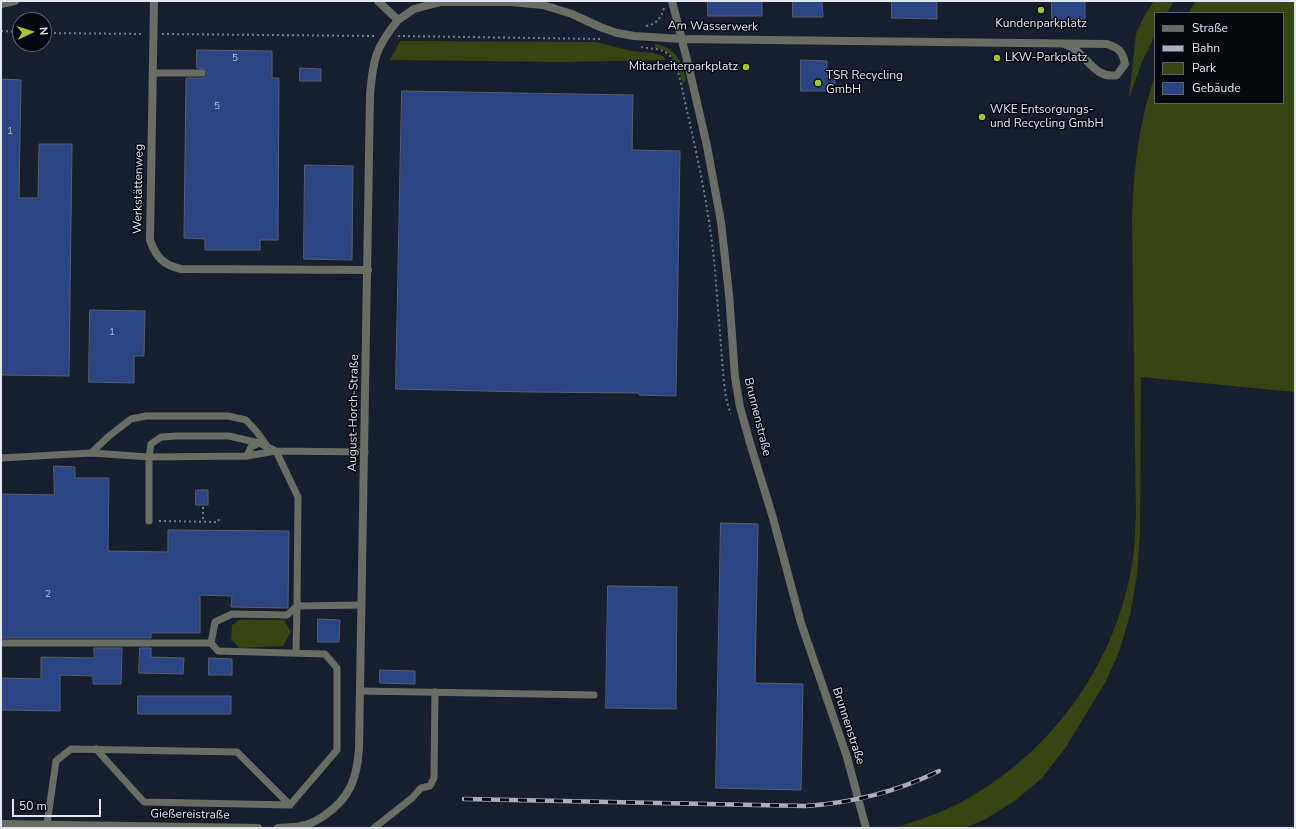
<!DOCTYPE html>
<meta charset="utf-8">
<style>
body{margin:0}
#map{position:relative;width:1296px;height:829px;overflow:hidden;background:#171e2e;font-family:"Nunito Sans",sans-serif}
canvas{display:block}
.frame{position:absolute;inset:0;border:2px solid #e2e7f2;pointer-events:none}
.legend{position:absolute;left:1154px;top:12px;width:130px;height:92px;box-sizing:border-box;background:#06080f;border:1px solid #5e616a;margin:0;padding:5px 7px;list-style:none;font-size:12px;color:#e2e7f2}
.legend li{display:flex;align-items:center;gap:8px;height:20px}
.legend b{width:20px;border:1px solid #5e616a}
.north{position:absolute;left:12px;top:12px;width:40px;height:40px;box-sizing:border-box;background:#06080f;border:1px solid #5e616a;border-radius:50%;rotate:86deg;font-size:11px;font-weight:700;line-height:16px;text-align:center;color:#e2e7f2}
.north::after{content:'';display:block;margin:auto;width:14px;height:18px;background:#a1c92a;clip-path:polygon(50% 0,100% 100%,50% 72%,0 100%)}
.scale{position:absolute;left:12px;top:799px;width:89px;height:18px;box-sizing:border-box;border:2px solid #e2e7f2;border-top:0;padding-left:5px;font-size:12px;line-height:14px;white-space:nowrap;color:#e2e7f2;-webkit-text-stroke:3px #06080f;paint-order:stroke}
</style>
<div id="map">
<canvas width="1296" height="829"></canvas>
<div class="frame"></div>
<ul class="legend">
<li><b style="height:5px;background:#696d63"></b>Straße</li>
<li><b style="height:5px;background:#a8aeba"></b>Bahn</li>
<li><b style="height:11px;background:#374513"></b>Park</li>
<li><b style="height:11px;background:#2b4583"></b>Gebäude</li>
</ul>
<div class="north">N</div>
<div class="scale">50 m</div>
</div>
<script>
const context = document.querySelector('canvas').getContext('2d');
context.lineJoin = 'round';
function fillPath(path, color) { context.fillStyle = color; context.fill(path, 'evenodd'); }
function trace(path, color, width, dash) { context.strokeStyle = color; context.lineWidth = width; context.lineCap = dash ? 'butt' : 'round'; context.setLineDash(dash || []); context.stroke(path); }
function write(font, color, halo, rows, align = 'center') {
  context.font = font + ' "Nunito Sans",sans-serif'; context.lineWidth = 3; context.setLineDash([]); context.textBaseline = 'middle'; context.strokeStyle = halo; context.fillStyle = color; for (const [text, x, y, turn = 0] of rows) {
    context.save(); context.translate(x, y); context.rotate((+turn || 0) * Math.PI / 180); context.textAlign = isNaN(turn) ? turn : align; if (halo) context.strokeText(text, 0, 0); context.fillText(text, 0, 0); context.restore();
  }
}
const green = new Path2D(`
 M1154,1H1174L1167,13H1155V35L1142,62L1129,98L1136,34L1144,16Z
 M1196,1H1295V392L1141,377L1140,533L1137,575L1130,615L1119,652L1106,681L1066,747L1042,778L1016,800L984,820L964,828H893C918,821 944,812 967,799C1052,751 1113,667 1131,570C1135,551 1135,532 1136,513L1132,220C1134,169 1138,124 1155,76V103H1283V13H1188Z
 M400,41L596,42L631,51L653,53L663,56L666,60L563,62L390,60Z
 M655,44C676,48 681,60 686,79L683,83C678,66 675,50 655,48Z
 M240,620H284L291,632L283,646L240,648L231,640L232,625Z`);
const building = new Path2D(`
 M708,1H762V16H708Z
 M793,1H822L823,17H793Z
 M892,1H937V19L892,18Z
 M1052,1H1085V20H1052Z
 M197,50L272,51V78H279L278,240H260V250H205V239L184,238L186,78H202L205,77L207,73L204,69L197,68Z
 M801,60L827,61V76H835V91H801Z
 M300,68L321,69V81H300Z
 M1,79L21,80L19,198H38L39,144H72L69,376L1,375Z
 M402,91L633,95L632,150L680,151L676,396L639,395V393L529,392L396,389Z
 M305,165L353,166L352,260L304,259Z
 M90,310L145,311L144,356H134V383L89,382Z
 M54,466L75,467V478H109L108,551L168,552V530L289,531L288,608L231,607L232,596L200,595V633H151V638H1V494L54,495Z
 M196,490H208V505H196Z
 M721,523L758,524L755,683L803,684L801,790L716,788Z
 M608,586L677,587L676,709L606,708Z
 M318,619L340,620L339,642H318Z
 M94,648H122L121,684H93V676L60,675V711L1,710V678L41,679V657L94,658Z
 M140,648H151V657L184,658L183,674L139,673Z
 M209,658L232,659V675H209Z
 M380,670L415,671V684L380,683Z
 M138,696H231V714H138Z`);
const path = new Path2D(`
 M646,26C656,24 661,19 664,8
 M1,31L20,32
 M44,33L144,34
 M162,34L376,36
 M398,36L600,39
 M641,47C651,49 663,48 670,56C680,68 683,95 687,111C699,163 710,216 715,269C717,300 720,330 722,360C724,378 724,398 731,414
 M203,507V522
 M159,521L218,522L219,519`);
const service = new Path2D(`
 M153,73H202
 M91,453L109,436L131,419L146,416H228L246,420L257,432L267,446
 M247,456L251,447L259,443
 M1,458L91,453L149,457L247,456L276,451L365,452
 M149,521V457L151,444L161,437L177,436H229L259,443L276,451L298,497L297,606L361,605
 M1,643H211L218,651L325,654L337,668V750L290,805L237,752L71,749L56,761L47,824
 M211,643L215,622L232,614L287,615L297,606
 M296,653L297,606
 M360,691L594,695
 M96,749L144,802L290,805
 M374,828L412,798L421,788L430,786L434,778L435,692`);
const minor = new Path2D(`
 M154,1L150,240C156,257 163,265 181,269L368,270
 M378,1L398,20L414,9L441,2H511L543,5L572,14L600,27L617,33L634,36L682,39L1107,44C1119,48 1123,52 1125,64L1117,75C1099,79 1090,63 1078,52C1074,48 1069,46 1064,44
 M672,1L689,68L707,146L721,222L729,294L735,377L740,407L750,443L773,518L801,623L847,757L866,828
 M1,4L15,1
 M1,824L258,828
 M278,828C285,827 293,828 300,826C308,825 318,820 325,815C350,798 357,778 359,749L370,95C373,60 375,48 398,20`);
const rail = new Path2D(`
 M464,799L805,806C853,803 896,792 939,771`);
const markers = [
 [1041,10,4,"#a1c92a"],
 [997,58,4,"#a1c92a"],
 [746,67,4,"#a1c92a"],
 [818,83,4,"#a1c92a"],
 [982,117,4,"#a1c92a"]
];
const numberNames = [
 ["5",235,59],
 ["5",217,107],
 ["1",10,132],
 ["1",112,333],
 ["2",48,595]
];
const poiNames = [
 ["Kundenparkplatz",1041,24,"center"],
 ["LKW-Parkplatz",1005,58],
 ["Mitarbeiterparkplatz",738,67,"right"],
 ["TSR Recycling",826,76],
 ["GmbH",826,90],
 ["WKE Entsorgungs-",990,110],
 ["und Recycling GmbH",990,124]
];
const streetNames = [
 ["Am Wasserwerk",713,27,1],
 ["Werkstättenweg",139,189,-89],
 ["August-Horch-Straße",354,413,-89],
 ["Brunnenstraße",757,417,76],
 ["Brunnenstraße",848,726,72],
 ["Gießereistraße",190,815,1]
];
fillPath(green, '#374513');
fillPath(building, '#2b4583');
trace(building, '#565f72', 1);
trace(path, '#757b89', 2, [2, 3]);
trace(service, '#696d63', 7);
trace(minor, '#696d63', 8);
trace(rail, '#a8aeba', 4.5);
trace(rail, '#06080f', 3, [9]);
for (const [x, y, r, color] of markers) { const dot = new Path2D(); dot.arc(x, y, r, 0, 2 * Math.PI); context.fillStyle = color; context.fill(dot); trace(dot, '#06080f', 1.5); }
write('10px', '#b4bed6', null, numberNames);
write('12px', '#e2e7f2', '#06080f', poiNames, 'left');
write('12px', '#e2e7f2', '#06080f', streetNames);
</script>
